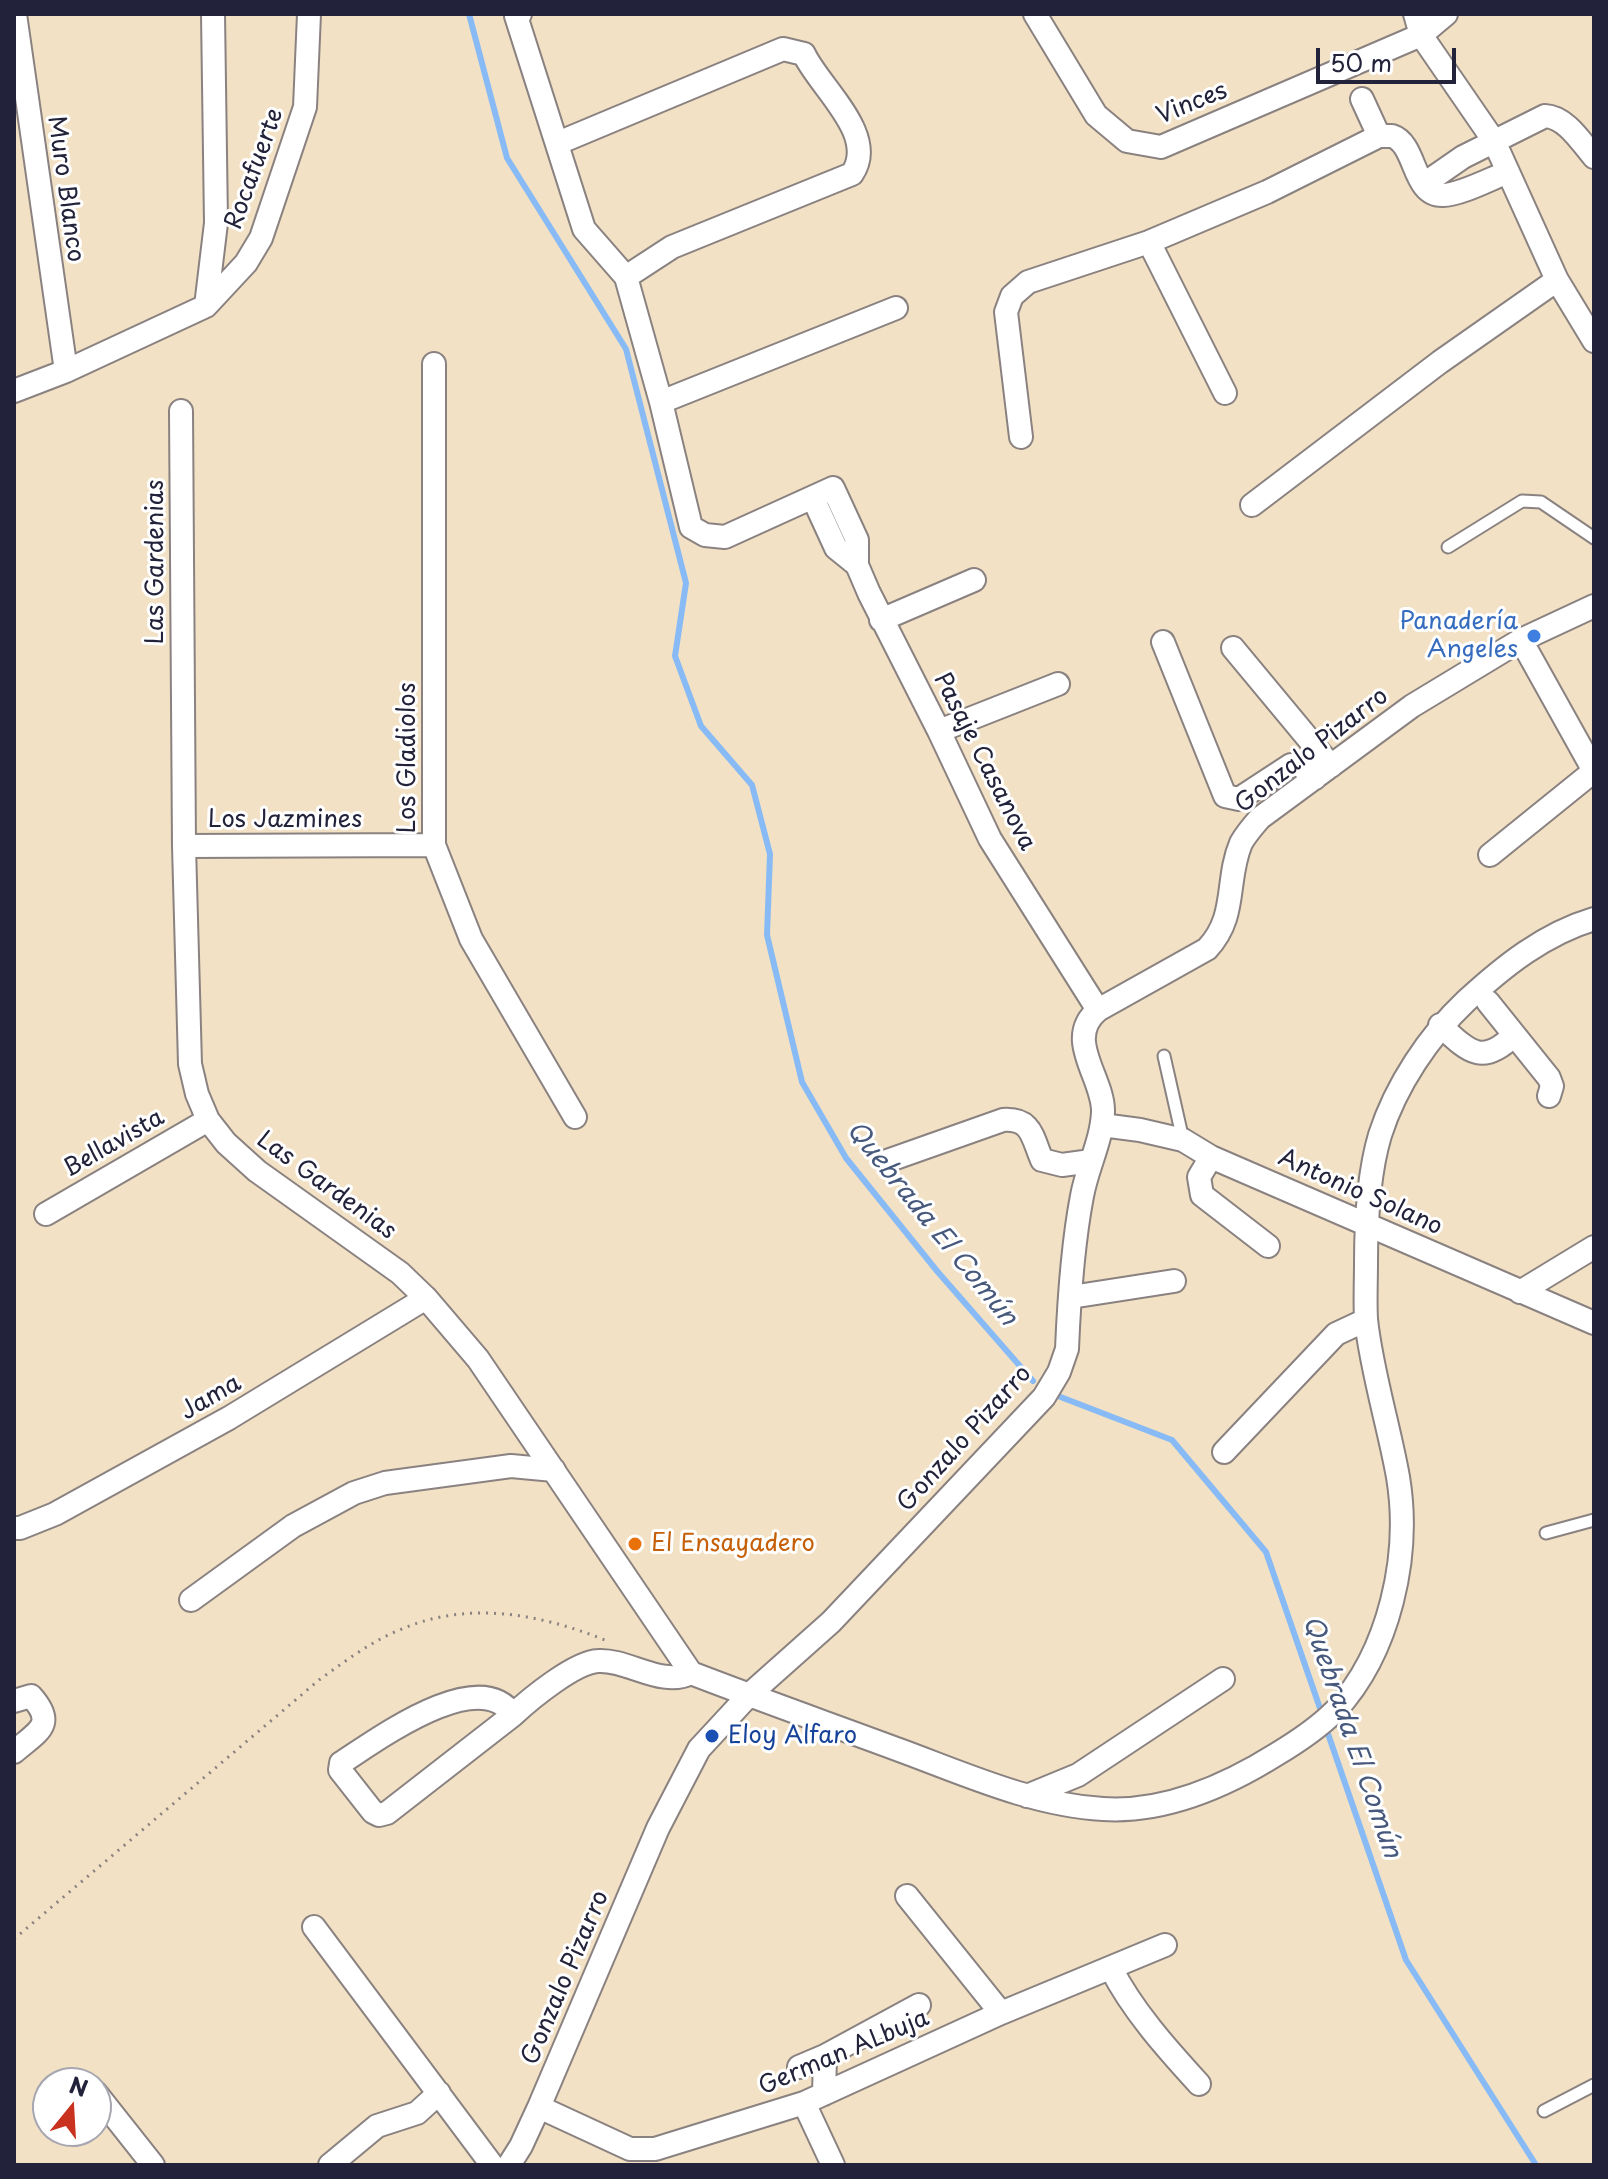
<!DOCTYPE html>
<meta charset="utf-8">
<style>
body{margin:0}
#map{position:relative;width:1608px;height:2179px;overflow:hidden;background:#f2e1c4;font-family:"Playpen Sans",sans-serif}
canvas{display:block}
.frame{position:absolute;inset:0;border:16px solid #22223b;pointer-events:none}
.north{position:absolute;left:32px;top:2067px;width:80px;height:80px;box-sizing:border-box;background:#fff;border:2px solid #a7a7b1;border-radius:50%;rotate:18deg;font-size:22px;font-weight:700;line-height:32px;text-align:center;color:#22223b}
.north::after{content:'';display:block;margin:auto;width:28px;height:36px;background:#c8321e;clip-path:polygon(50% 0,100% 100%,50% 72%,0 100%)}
.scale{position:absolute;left:1316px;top:48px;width:140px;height:36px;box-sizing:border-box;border:4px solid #22223b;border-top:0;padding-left:10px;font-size:24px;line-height:28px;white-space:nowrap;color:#22223b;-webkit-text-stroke:6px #fff;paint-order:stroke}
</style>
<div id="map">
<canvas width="1608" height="2179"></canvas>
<div class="frame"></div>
<div class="north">N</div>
<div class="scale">50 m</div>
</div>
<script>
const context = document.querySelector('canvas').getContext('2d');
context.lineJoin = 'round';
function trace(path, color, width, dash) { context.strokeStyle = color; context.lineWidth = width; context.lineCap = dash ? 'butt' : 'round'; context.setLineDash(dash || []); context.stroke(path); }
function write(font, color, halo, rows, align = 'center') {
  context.font = font + ' "Playpen Sans",sans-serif'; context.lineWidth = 6; context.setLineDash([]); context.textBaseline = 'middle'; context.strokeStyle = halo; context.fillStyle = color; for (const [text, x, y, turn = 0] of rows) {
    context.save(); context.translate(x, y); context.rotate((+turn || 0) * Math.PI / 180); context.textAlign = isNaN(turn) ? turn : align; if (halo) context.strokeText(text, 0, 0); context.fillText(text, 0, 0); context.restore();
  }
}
const stream = new Path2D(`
 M469,14L507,158L626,349L686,583L675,656L701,726L752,785L770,854L767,935L802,1082L846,1158L937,1271L1033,1381
 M1058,1396L1172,1440L1266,1552L1323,1717
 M1326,1728L1406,1960L1536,2165`);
const path = new Path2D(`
 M14,1939L319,1680C344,1662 369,1643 397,1631C466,1600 537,1613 605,1640`);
const lane = new Path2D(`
 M1448,547L1522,501L1541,502L1594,538
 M1164,1056L1183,1140
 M1546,1533L1594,1520
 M1544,2111L1594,2085`);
const street = new Path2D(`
 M15,14L66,371
 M520,14L516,16L584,229L626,277L661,402L691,527L705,535L725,537L833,488L857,540V565L869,593L939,731L990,839L1098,1010
 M1035,14L1096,115L1127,141L1161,147L1421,35L1446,14
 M1415,14L1421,35L1494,141L1557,280L1594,341
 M1362,99L1379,136
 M558,143L783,49L804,54C819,87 879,135 852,174L672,247L626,277
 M1424,184L1463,157L1545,116C1566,117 1581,142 1594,157
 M1149,242L1225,393
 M206,306L216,223L213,14
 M434,364V845L471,939L575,1117
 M14,391L66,371L206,306L246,263L261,238L305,107L309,14
 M661,402L896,308
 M181,411L184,846L190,1064L197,1094L208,1120L226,1143L257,1171L400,1273L426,1298L478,1359L691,1673
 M1021,437L1006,312L1012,296L1028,282L1149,242L1267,192L1379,136C1380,136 1391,136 1392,136C1417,144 1412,196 1443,195C1460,195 1492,178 1508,172
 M813,498L836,548L857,565
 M1252,505L1440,362L1557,280
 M881,620L974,580
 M1163,642L1225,796L1239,799L1291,765H1300L1315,778
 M1233,648L1331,766
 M939,731L1058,684
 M184,846L434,845
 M1490,855L1594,771L1521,640
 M1488,1002L1549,1078L1552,1086L1549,1096
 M1440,1025C1468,1051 1482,1067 1514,1035
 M1102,1125L1140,1130L1183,1140L1211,1157L1594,1323
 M1211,1157L1199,1177L1202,1195L1268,1246
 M887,1161L1003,1120C1032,1118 1032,1137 1042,1160L1062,1165L1091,1161
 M46,1214L208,1120
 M1520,1292L1594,1247
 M1071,1297L1174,1281
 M1224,1452L1336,1334L1366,1320
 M14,1528H20L55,1514L229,1418L426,1298
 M191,1600L293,1526L354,1493L385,1483L511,1466L554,1470
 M14,1701L31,1696C57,1725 38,1731 14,1752
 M513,1715C479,1664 377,1740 341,1763L340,1770L373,1812L379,1815L387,1813L513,1715C530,1699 575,1662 598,1661C628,1659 662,1688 691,1673C761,1700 832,1725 902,1751C967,1775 1033,1805 1103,1809C1165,1813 1226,1786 1277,1754C1297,1742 1318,1728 1335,1711C1390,1652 1411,1555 1398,1477C1389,1426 1371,1369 1366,1319C1365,1300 1366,1281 1366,1263C1366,1221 1368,1175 1380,1135C1396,1085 1429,1036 1466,1001C1504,966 1544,934 1594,919
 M1027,1796L1078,1775L1223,1679
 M907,1896L1001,2013
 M314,1927L492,2165
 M1111,1968C1132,2010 1167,2049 1199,2084
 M799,2067L825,2056
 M96,2093L153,2165
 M824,2094L825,2056L919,2005
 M804,2103L833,2165
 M539,2107L630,2149H655L804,2103L1001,2013L1165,1945
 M330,2165L377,2126L417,2113L439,2093
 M509,2165L521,2146L539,2107L658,1828L699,1749L749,1695L831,1622L1044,1397L1059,1372L1067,1349C1069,1301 1073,1243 1082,1196C1087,1168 1102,1140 1103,1112C1104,1078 1063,1039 1098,1010L1207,949C1238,916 1225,881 1241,843C1246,834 1253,826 1260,818L1412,706L1521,640L1594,606`);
const markers = [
 [1534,636,8,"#3f7fe0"],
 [635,1544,8,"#e8710a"],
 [712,1736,8,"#1a4fb4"]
];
const streetNames = [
 ["Vinces",1192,104,-22],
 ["Rocafuerte",255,169,-70],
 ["Muro Blanco",65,189,82],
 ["Las Gardenias",156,562,-90],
 ["Gonzalo Pizarro",1312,751,-38],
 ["Los Gladiolos",408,758,-90],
 ["Pasaje Casanova",984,762,63],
 ["Los Jazmines",285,820],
 ["Bellavista",114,1144,-30],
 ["Las Gardenias",326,1186,36],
 ["Antonio Solano",1360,1193,24],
 ["Jama",211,1398,-30],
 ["Gonzalo Pizarro",965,1439,-48],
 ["Gonzalo Pizarro",566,1978,-67],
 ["German ALbuja",844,2053,-23]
];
const shopNames = [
 ["Panadería",1518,622],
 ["Angeles",1518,650]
];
const foodNames = [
 ["El Ensayadero",651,1544]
];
const transitNames = [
 ["Eloy Alfaro",728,1736]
];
const waterNames = [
 ["Quebrada El Común",931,1224,51],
 ["Quebrada El Común",1351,1737,71]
];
trace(stream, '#88bbf6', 6);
trace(lane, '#8a8280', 15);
trace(street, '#8a8280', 26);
trace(path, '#8a8280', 3, [2, 6]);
trace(lane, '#fff', 11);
trace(street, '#fff', 22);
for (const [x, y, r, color] of markers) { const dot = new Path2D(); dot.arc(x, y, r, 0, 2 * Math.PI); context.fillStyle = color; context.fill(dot); trace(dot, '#fff', 3); }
write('24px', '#22223b', '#fff', streetNames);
write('24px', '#366cbe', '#fff', shopNames, 'right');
write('24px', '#c56008', '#fff', foodNames, 'left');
write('24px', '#164399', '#fff', transitNames, 'left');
write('italic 26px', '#46587c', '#fff', waterNames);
</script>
